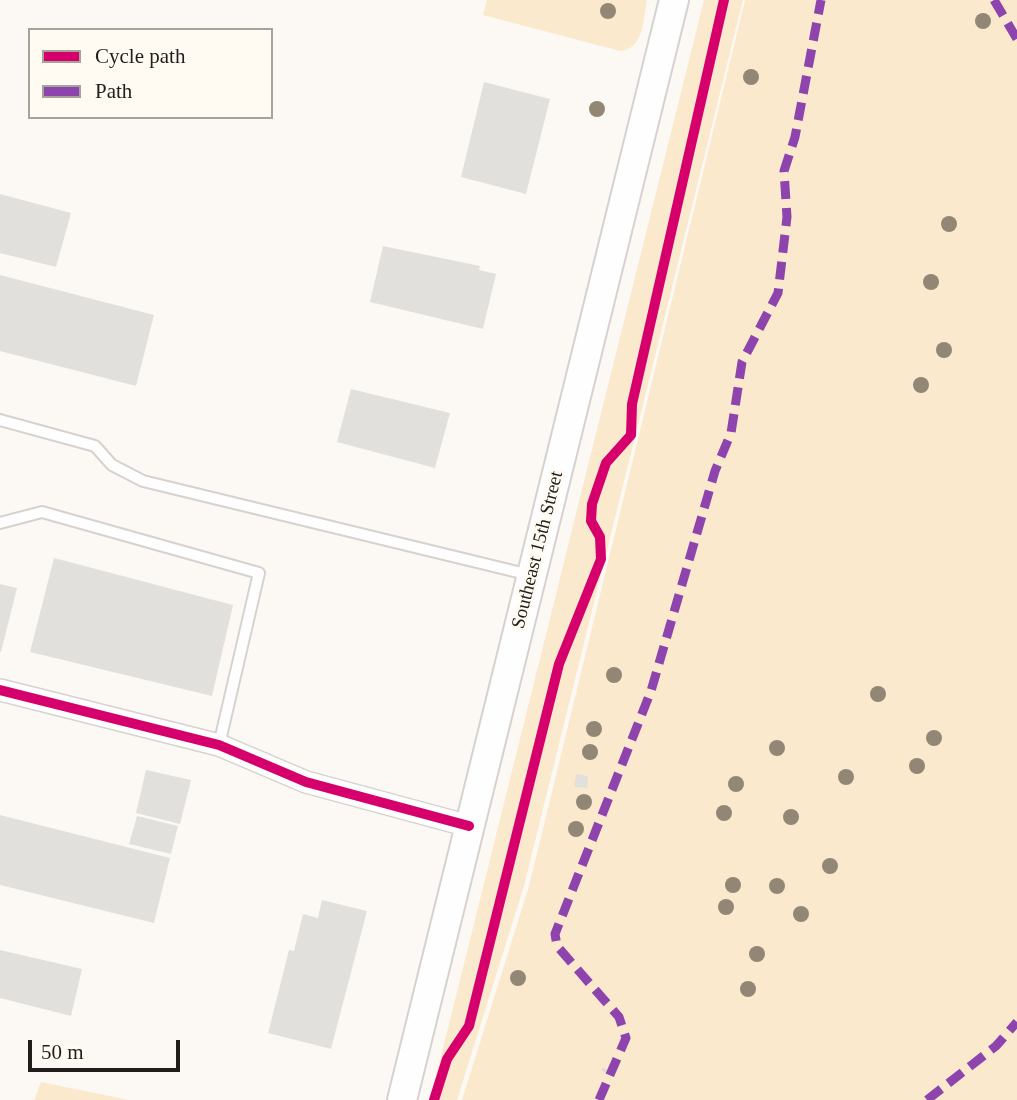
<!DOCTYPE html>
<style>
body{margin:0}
#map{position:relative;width:1017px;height:1100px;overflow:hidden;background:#fcf9f5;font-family:"Times New Roman",serif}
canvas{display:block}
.legend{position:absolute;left:28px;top:28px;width:245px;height:91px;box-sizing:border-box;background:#fffaf2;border:2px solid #a6a29c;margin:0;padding:9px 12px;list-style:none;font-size:21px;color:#201d1a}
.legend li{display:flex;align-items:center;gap:14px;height:35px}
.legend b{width:35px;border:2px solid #a6a29c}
.scale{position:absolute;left:28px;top:1040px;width:152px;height:32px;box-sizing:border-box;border:4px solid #201d1a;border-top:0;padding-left:9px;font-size:21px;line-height:24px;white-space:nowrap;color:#201d1a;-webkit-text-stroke:5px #fffaf2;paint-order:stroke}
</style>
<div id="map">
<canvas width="1017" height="1100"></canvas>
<ul class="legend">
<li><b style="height:9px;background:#d6006c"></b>Cycle path</li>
<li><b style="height:9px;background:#8e44ad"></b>Path</li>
</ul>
<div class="scale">50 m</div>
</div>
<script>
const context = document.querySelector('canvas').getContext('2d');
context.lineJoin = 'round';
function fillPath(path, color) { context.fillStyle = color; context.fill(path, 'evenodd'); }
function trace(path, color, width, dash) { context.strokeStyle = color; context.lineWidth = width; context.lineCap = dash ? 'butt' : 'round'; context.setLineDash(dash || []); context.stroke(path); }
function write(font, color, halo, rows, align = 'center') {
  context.font = font + ' "Times New Roman",serif'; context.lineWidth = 6; context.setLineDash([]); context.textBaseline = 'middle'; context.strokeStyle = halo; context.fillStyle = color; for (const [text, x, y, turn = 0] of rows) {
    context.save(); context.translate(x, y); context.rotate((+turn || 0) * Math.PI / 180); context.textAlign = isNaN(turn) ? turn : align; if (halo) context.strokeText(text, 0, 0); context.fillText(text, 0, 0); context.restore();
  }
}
const green = new Path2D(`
 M487,0H647C643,19 644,50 620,51L483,15Z
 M704,0H743L524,886L457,1100H430Z
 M745,0H1017V1100H462L529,886Z
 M41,1082L129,1100H34Z`);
const building = new Path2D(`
 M484,82L550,99L526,194L461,177Z
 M0,194L71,213L56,267L0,253Z
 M383,246L480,266L479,270L496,274L483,329L370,302Z
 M0,275L154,315L136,386L0,351Z
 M351,389L450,413L435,468L337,442Z
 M54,558L233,605L212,696L30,652Z
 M0,584L17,588L1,652H0Z
 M146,770L191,780L180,824L136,813Z
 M576,774L588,776L587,788L574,787Z
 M0,815L170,858L154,923L0,885Z
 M137,816L178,826L171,854L129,844Z
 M322,900L367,911L331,1049L268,1033L289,950L294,951L303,914L318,918Z
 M0,950L82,969L71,1016L0,998Z`);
const path = new Path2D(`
 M602,1069L612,1074`);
const lane = new Path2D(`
 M0,420L95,446L112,465L143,481L530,575
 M0,523L42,512L259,573L219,745`);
const street = new Path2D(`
 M0,690L219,745L306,782L469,826`);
const secondary = new Path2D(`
 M402,1100L674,0`);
const quiet = new Path2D(`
 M994,0L1017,39
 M599,1100L626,1038L619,1017L557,946L555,934L651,691L715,471L731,433L742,362L778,293L787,217L784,171L795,137L821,0
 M927,1100L996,1046L1017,1022`);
const cycleway = new Path2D(`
 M0,690L219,745L306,782L469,826
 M434,1100L447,1059L469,1026L559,664L601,559L600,537L591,521L592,504L606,463L631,435L632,404L724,0`);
const trees = [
 [608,11],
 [983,21],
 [751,77],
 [597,109],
 [949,224],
 [931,282],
 [944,350],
 [921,385],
 [614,675],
 [878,694],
 [594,729],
 [934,738],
 [777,748],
 [590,752],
 [917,766],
 [846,777],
 [736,784],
 [584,802],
 [724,813],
 [791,817],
 [576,829],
 [830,866],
 [733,885],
 [777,886],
 [726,907],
 [801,914],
 [757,954],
 [518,978],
 [748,989]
];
const streetNames = [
 ["Southeast 15th Street",538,550,-76]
];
fillPath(green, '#fbe9ce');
fillPath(building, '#e2e0dc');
trace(lane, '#d5d2cf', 14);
trace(street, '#d5d2cf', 24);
trace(secondary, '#d5d2cf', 32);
trace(path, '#dddcdb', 3.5, [5, 5]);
trace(lane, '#fffefe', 10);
trace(street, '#fffefe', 21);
trace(secondary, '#fffefe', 28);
trace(quiet, '#8e44ad', 9, [18, 9]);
trace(cycleway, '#d6006c', 10);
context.fillStyle = '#928775';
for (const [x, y] of trees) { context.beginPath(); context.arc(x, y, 8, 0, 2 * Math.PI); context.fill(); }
write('19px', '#201d1a', '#fffaf2', streetNames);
</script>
